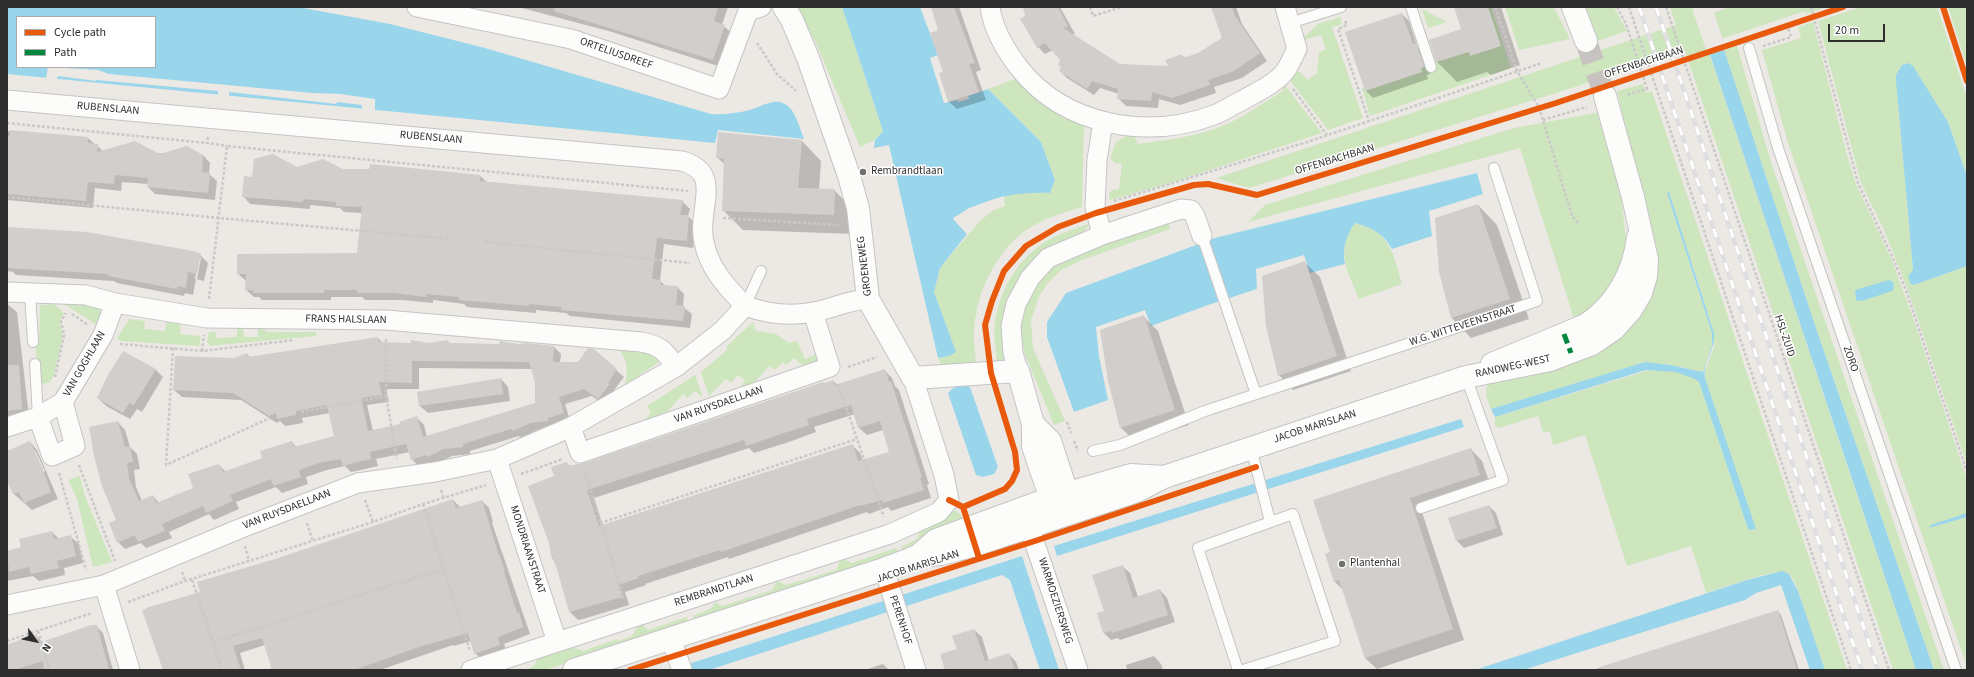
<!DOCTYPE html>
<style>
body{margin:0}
#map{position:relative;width:1974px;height:677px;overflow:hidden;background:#ece8e4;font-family:"Source Sans 3",sans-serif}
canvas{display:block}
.frame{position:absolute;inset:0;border:8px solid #2e2e2e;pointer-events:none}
.legend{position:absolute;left:16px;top:16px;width:140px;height:52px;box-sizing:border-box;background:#fff;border:1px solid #ababab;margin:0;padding:5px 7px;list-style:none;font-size:12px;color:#2e2e2e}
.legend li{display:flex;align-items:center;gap:8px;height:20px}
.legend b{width:20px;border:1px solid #ababab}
.north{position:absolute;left:16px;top:621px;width:40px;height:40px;-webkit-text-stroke:3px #fff;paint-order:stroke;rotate:123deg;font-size:11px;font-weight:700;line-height:16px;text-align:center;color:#2e2e2e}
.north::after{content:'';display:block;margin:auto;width:14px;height:18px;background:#2e2e2e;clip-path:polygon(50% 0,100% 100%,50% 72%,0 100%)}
.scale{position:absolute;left:1828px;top:24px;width:57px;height:18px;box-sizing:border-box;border:2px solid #2e2e2e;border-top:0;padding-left:5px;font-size:12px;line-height:14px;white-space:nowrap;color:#2e2e2e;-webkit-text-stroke:3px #fff;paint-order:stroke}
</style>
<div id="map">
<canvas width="1974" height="677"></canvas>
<div class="frame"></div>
<ul class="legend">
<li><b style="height:5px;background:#e8590c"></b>Cycle path</li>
<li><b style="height:5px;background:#00873e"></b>Path</li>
</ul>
<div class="north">N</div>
<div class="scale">20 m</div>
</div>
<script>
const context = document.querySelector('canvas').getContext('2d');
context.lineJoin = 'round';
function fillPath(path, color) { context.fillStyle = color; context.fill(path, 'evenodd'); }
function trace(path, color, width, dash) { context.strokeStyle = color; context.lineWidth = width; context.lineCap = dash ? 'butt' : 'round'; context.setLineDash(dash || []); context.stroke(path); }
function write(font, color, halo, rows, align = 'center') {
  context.font = font + ' "Source Sans 3",sans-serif'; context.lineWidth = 3; context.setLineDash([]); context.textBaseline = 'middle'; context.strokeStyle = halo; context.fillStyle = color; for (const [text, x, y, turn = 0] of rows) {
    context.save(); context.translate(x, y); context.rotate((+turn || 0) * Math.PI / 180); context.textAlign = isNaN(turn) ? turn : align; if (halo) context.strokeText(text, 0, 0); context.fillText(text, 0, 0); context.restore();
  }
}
const green = new Path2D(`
 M796,7H842L883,131L875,140L860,147L816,43Z
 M1488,7H1491L1511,68L1370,116L1362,88L1498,41Z
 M1505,7H1554L1570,39L1519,50Z
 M1582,7H1614L1627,31L1597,41Z
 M1670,7H1694L1697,18L1731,7H1827L1806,14L1805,11L1706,44L1916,670H1893L1685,51L1553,94L1249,188L1216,178L1676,25Z
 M1861,7H1937L1967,98V176L1948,122L1908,63L1902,65L1896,75L1913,269L1911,273L1914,285L1967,266V465L1908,290L1884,230L1861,183L1818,21Z
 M1948,7H1967V66Z
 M1422,9L1447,22L1428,28Z
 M1340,17L1342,24L1332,27L1363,118L1328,130L1289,79L1299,71L1308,80L1317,73L1319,52L1326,49L1321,35L1305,40L1304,37L1318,24Z
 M1813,22L1847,155L1856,184L1893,263L1915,323L1967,480V513L1929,528L1967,517V667L1788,143L1762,50L1801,38L1798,27Z
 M1737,46L1771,162L1944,670H1934L1816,328L1724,50Z
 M1015,79C1036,100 1056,113 1084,124L1082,207C1063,213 1042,219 1025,231C994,253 973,300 974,338C974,347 976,357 976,366H942L938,358L949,356L955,351L934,292L940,268L979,222L992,211L1005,206L1004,196L1028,191L1050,193L1055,180L1041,142L988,89Z
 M1284,84L1322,133L1173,182L1110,200L1109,193L1112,190L1119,189L1122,164L1115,163L1110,158L1116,142L1126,136H1134L1138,144C1167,140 1195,137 1222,126C1244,117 1263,103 1283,91Z
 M1643,84L1646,93L1652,91L1847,670H1825L1798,591C1796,585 1793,576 1787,573C1777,567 1720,589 1706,593L1691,546L1627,566L1585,435L1553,445L1550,431L1543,433L1538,416L1499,428L1495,426V417L1650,370C1667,371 1687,370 1699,382L1748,529L1753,530L1705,378V371L1714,347V333L1669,192L1667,193L1712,333V346L1703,372L1670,365L1645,363L1491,409C1488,400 1482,390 1490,381L1548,367L1654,243L1617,91Z
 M1601,112L1621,193L1627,252L1602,301L1575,322L1520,148L1248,222L1265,205L1514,128Z
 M1168,222L1170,229L1082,260L1061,270L1047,284L1039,297L1031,321L1033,348L1065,421L1054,425L1024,352L1021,327L1028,301L1041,279L1055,264L1078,253Z
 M1091,223L1082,233L1053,244L1034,258L1015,285L1004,323L1008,360L997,363C996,350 993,335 995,323C1000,286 1022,252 1056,236C1067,231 1079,227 1091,223Z
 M1355,223C1391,232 1393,253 1402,284L1359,299C1347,270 1335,251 1355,223Z
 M54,298C76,300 107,295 100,327Z
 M54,304L64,313L60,321L63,335L54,375L50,382L37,386L36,343L39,342L40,305Z
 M167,318L181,321L180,334L201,336L199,346L121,341L117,339L129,319L145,321L144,329L165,331Z
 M753,322L756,331L776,334L789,343L797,341L805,359L820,353L821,361L796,371L802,365L794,358L787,365L783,362L775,370L769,366L753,384L739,389L745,380L738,375L731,383L726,379L709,396L701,372L727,350V346Z
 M237,324L243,325L244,337H258V324L267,332H316V336L210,346L207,342L209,332H216V338L237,337Z
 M619,350L653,353L657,356L659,362L625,385C628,371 628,361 619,350Z
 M695,375L703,398L695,391L688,398L683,394L668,411L643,421L651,413L647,406Z
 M80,476L85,496L112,562L93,567L77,499L68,480Z
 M954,510L960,514L965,522L903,549L901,547L917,539L920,531Z
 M896,548L898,552L854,571L695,621L693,616L712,608L715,602L722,606L772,590L777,581L786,585L836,570L840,560L843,559L852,563Z
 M687,617L688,622L545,670H525L534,666L539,656L571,647L583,651L617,639L618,641L632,636L638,626L642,624L648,630Z`);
const water = new Path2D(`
 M7,7H298L390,24L485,48L711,114C724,115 737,113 750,110C764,106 777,95 790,108C797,116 800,129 804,139L718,130L715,143L7,74ZM17,17H155V67H17Z
 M842,7H920L938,55L930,58L944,103L957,100L958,102L969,99L968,96L988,89L1041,142L1055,180L1050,193C1015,191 983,199 953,218L967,234L940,268L934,292L956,352L949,356L938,358L889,145L874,148L875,140L883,131Z
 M1694,7H1710L1816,328L1934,670H1916Z
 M1908,63L1913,66L1948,122L1967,176V266L1914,285L1911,284L1908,277L1913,269L1896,81V75L1902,65Z
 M1477,173L1483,194L1429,211L1432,236L1392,249C1384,234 1371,227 1355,223C1346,236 1342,248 1345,264L1310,273L1304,255L1256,269L1257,289L1208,305L1151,326L1145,310L1096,327L1099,356L1108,400L1074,412L1047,337V322L1066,293L1215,238Z
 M1669,192L1714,333C1716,350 1702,363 1705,378L1756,529L1750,530L1748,529L1699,382L1695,379L1676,372L1646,370L1495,417L1491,409L1645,362L1670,365L1703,372L1712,346V333L1667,193Z
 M1889,280L1893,282L1894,288L1892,291L1862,301L1856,300L1855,291L1858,289Z
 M964,385L970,387L998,467L994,474L983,477L976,475L948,393L953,388Z
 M1461,419L1464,427L1057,556L1054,546Z
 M1967,513V517L1929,528L1931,525Z
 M1022,556L1059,670H1040L1010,580L1002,575L709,670H670Z
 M1782,571L1789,574L1798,591L1825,670H1810L1781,585L1756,593L1745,600L1523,670H1475L1747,580Z`);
const pier = new Path2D(`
 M1698,7H1712L1726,49L1708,55L1692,9Z
 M48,67L98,70L109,74L313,93L340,94L375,99V111L362,109V105L337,102L336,104L229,92V96H218V91L96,80V81L58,76L57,79L46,78Z
 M1004,196L1005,198L970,210L956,219L968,232L967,234L953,219L969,208Z`);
const shadow = new Path2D(`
 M518,7H728L722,25L732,33L721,67L612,32Z
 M936,7H959L981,70L976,72L986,100L957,109L949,102L940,74L944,73Z
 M1028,7H1060L1075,34L1072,35L1120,65L1169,68L1181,55L1185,58L1199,53L1223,39L1212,7H1236L1242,24L1267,61L1242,78L1214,87L1216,93L1180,105L1159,99L1158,108L1126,106L1118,98L1119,94L1100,88L1094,95L1067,78L1060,71L1062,67V60L1053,50L1045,54L1038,47L1027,17Z
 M1455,7H1501L1520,65L1491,75L1487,72L1457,82L1437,62L1430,40L1462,30Z
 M1402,14L1409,21L1417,46L1423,52L1430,74L1427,75L1428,79L1373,98L1366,91Z
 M7,131L88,138L103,151L203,155L210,163L209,174L217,181L215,200L155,194L148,187V184L122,182L121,191L95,188L93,208L7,200Z
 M802,141L821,161L819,190H834L854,210L853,234L743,230L723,210L725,165L717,157Z
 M297,168L480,176L487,182L682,201L690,209L688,216L696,224L693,248L664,244L660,281L666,286L677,287L684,294L683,307L692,314L690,328L570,316L566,313L536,310V313L467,307L464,304L433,300V303L402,300H365L362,297H331V300H262L259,297H254L246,290V281L238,274V255L357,254L362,213L344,212L340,208L310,205V209L250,204L243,196L253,178Z
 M1478,205L1497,225L1529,319L1471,338L1452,318L1440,268Z
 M7,228L200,255L208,263L204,281L196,279L193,295L185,293L184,296L117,283L114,281L16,275L13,272L7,271ZM199,258H201L197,279H195Z
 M1305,263L1320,277L1351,371L1293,390L1279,375Z
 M7,304L17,312L29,417L7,419Z
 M1143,316L1158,331L1189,425L1136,442L1121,428L1109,381Z
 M378,338L383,343L429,344L448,341L450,344L553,346L561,354L560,363H579L593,350L624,377L614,390L616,392L605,406L592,396L565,404L570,421L555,428L537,430L521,438L519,436L470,451V454L452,456L436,464L434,462L419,467L412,459L410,452L376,459L378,466L365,469L351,472L345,466L327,470L306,477L308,484L282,493L276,487L236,502L239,509L214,520L209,514L169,532L172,538L146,548L141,543L125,549L118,542V422L125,430L130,447L137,454L140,469L134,470L136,487L142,501L153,496L159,503L194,488L219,465L226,472L263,459L292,442L297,448L335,437L330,413L302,418L303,423L285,426L280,421L277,423L241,400L182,397L174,390L247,354L250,358ZM419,368L532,369L536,382V404L427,437L424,425L416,417L401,425L373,431L367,405L389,402L386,389H419Z
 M124,352L156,370L163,377L142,412L137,409L130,419L106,406L98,398Z
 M884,370L892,378L895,386L899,390L929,484L927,485L931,498L891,511L888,507L869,514L867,512L729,559L728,557L645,584L646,585L625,592L629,605L583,619L578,620L570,612L558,569L552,557L549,541L555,476L567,463L570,467L584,464L833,381L838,385ZM855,414L859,428L867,435L883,430L891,452L863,461L860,453L852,445L603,526L594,498L749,448L754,453L789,442L816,432L814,427Z
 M501,379L508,387L510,401L428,413L420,406L418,393Z
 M30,442L37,450L58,499L32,510L14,494L7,478V452ZM33,450H35L45,471L43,472Z
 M1471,449L1482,461L1491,487L1421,509L1464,640L1377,669L1365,658L1343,590L1334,581L1331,553Z
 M453,500L460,507L482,501L489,508L493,522L492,523L530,634L504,644L507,652L482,660L475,653L471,641L454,646L453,645L380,670H267L272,668L265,645L240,653L245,670H164L143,611L147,608L201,592L282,557Z
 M1489,506L1496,513L1503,535L1464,548L1457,541L1450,519Z
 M52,532L59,539L71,537L79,544L83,563L64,568L65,575L39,581L33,576L7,581V552L23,548Z
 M1122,566L1130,573L1138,597L1160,590L1167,598L1175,622L1120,640L1118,638L1111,640L1104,633L1098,614L1105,612Z
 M1778,611L1781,615L1799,670H1593Z
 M96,626L103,633L113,670H7V645L36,635L43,643Z
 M974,630L982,637L989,661L1009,654L1016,662L1019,670H947L958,649Z
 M1154,656L1161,664L1163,670H1127L1126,665Z
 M883,664L889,670H865Z`);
const building = new Path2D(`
 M555,7H718L714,21L725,25L713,60L554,11Z
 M931,7H954L975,63L969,64L979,92L948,102L939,73L943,72L930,33L938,30Z
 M1023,7H1058L1068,26L1063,28L1120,64L1168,66L1165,60L1182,54L1183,58L1198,53L1222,38L1211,7H1232L1235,16L1260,53L1234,71L1208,80L1210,85L1172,98L1152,92L1151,101L1117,99L1118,89L1092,81L1087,89L1059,71L1061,67L1058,65L1060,60L1045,43L1037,48L1029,34L1020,19L1025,16Z
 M1454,7H1488L1501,46L1470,56L1469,52L1436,62L1429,40L1461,29Z
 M1402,13L1413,44L1416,43L1424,67L1421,68L1422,72L1365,91L1345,32Z
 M10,130L88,137V143L98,144L97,152L135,141L160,154L187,146L203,155L202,172L210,173L208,193L147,187L148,178L115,175L114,184L88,182L86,201L7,194V136H10Z
 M718,132L802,140L798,188L835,189L834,215L722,211L724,159L716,158Z
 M273,154L297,167L323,159L343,169H369L370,164L431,170L480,175V181L683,200L680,215H689L687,241L657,238L652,279L661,280V285L678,286L676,305L685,306L683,321L561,310L562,307L529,304V306L459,300V297L426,294V297L394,293H357V290H324V293H253V290H245L246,274H237V254L357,253L362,207L336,206V202L303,199V202L242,197L244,176L252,177L254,159Z
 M1478,204L1510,299L1451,318L1439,272L1435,218Z
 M7,227L87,232L193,251L201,254L197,274L188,272L186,288L178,286L177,289L108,276V274L7,268Z
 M1305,261L1337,356L1278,376L1266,326L1262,276Z
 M1144,315L1175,410L1120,428L1108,381L1100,330Z
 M378,337L379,342L411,343V340L429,343L448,340L449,343L499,344L500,341L518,344L526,343L554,346L553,362H578L588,348L594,349L617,369L608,383L610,384L598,399L584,389L559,397L564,413L548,418V421L530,423L513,431L511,429L463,444V447L444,449L428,457L426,455L411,460L406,444L370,452L371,459L357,462L343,466L341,459L319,463L299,470L301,477L273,486L271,479L230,495L233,501L206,513L203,506L162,524L165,531L138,542L135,535L117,543L109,523L116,520L102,486L94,456L89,427L118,421L125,447L130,446L133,462L127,463L129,479L139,501L153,495L156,503L193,488L188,474L219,464L223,472L262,458L260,451L292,441L294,447L334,436L327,405L296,411V415L277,419L276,413L269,416L233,393L173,390L175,356L234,358L247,353L248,357ZM412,361L529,362L535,382V403L423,437L417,416L399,422L400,424L368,431L361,398L382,395L379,382L412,383Z
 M123,351L156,369L134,405L129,403L123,413L97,398L108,375Z
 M7,365H19L22,409L7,411Z
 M885,369L889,382L891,381L922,477L920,478L924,490L883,503L882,500L860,506V505L721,552L720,550L638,576L639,578L618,585L622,597L569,612L557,569L553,557H551L549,541H548L528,486L554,476L551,467L567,462L568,466L584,463L823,382L824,383L834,380L835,385ZM851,405L858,428L880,421L889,452L858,461L853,444L599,526L587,490L744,440L746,446L781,434L809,425L807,419Z
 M501,378L503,394L419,406L417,392Z
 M30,441L42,467L51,492L24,503L19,492L13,494L7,481V451Z
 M1471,448L1480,475L1410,498L1453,629L1365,658L1339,580L1334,582L1325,554L1330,552L1313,500Z
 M453,499L456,508L482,500L499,556H500L505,572H504L517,613L519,612L523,627L498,637L500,645L474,654L468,633L419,647L354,670H272L262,638L233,646L241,670H163L142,610L200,592L197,582L282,557Z
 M1489,505L1497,528L1456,541L1448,518Z
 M52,531L54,539L71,535L76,556L57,561L59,568L31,574L29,567L9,572L7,551L21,547L19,539Z
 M1123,565L1133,598L1160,589L1168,615L1112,633L1111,631L1103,633L1097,613L1104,611L1092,575Z
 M1778,610L1797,670H1601L1600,667Z
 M91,625H97L109,670H44L43,661L14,670H7V645L36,634L39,643Z
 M974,629L985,661L1009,653L1015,670H945L940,654L957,649L952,636Z`);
const secondaryTunnel = new Path2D(`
 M1586,41L1605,96`);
const path = new Path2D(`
 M1090,7L1093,16L1122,7
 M1495,7L1517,71L1539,107L1572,216L1578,223
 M1617,7L1626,24L1647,89L1626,95
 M1629,7L1851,670
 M1666,7L1889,670
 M1811,7L1858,183L1895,263L1906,290L1967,472
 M1345,21L1347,25L1338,29L1369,121
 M757,43L777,74L796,91
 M1763,46L1791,37L1787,25
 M1293,89L1327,135
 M1543,120L1587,107
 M7,123L207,143
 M208,137L207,143L227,146
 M7,197L219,218L451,239
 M1114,201L1307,142L1542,63
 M723,218L839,225
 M485,242L690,263
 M209,299L227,146L688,191
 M72,314L88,325
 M386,339V396L397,459
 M120,344L202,351L294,340
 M173,348L166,465L270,418
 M202,351L204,335
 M848,367L877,357
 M55,377L64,335L61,321L66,313
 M838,384L884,517
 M301,412L386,396
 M1067,422L1071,433
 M1074,441L1078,451
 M79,465L115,561
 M585,471L624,600
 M59,473L86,570
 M521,474L563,459
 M441,490L444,499
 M365,500L373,522
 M423,504L470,651
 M307,523L313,542
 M600,523L857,439
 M245,546L249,561
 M182,572L185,581
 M192,580L222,670
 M128,602L185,581L373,522L423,504L486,485
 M38,631L50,670
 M7,641L92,613
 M213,642L443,569`);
const service = new Path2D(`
 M1411,7L1431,67
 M1290,23L1341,7
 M1749,48L1778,148L1956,670
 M1202,236L1256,394
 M30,294L33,342
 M745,306L761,271
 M35,364L38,417
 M1251,448L1270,521
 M1093,451L1120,445L1205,411L1537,301L1494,168
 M1421,508L1503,480L1466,377
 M1238,670L1198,548L1293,514L1335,641L1243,670`);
const minor = new Path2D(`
 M417,7L571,39L719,89L748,11L761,7
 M990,7C993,30 1006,51 1020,69C1066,126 1147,140 1214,115C1223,112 1232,105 1241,101C1255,93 1276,84 1286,70C1290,64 1293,56 1297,49L1285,7
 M7,100L682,161C725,173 696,210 704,242C709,269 728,288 745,306
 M1102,235L1095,207L1097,160L1103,122
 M7,292L86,295L115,303L207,318L386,320L641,342C660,345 665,351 676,367
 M1018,371L1013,353L1011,326L1016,304L1030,278L1048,258L1102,235L1181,209L1191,210L1195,216L1202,236
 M38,417L52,456L75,446L63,402
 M7,427L38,417L63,402L103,335L115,303
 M571,427L580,453L830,367L813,312
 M497,459L557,642
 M1024,512L1078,670
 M884,569L916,670
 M104,585L130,670
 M7,605L104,585L239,529L358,483L435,472L497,459L571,427L676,367L723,330L745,306C768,314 789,317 813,312C832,309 848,300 868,299
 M671,639L682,670
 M471,670L890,534L939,512L949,500L944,475L913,378`);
const tertiary = new Path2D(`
 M784,7L792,20L808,58L849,176L858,208L868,299L913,378L1018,371L1033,424V446L1042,473L1051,498L1062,512
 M1033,424L1050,441L1067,493L1065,511`);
const secondary = new Path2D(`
 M1573,7L1586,41
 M1492,364L1586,325C1616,305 1634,273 1638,237
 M919,555L936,540L1051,498L1131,475L1164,477
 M574,670L884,569L918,556L941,554L975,545L1137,491L1164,477L1466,377L1550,360L1592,344L1614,329L1631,310L1641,293L1646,276L1647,260L1633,197L1605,96`);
const rail = new Path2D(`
 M1639,7L1862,670
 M1656,7L1878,670`);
const quiet = new Path2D(`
 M1564,334L1571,353`);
const cycleway = new Path2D(`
 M1943,7L1967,81
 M949,500L963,507L979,558
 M963,507L1005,489L1012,481L1017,470L1015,452L991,373L985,325L992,301L1004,271L1026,246L1058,227L1096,213L1194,185L1208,184L1257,195L1556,103L1843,7
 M630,670L1035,541L1256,467`);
const markers = [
 [863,172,4,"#706f6e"],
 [1342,564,4,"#706f6e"]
];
const streetNames = [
 ["ORTELIUSDREEF",616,54,19],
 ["OFFENBACHBAAN",1644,63,-18],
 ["RUBENSLAAN",108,109,5],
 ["RUBENSLAAN",431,138,5],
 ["OFFENBACHBAAN",1335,160,-17],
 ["GROENEWEG",865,266,-97],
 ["FRANS HALSLAAN",346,320,1],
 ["W.G. WITTEVEENSTRAAT",1463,326,-18],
 ["HSL-ZUID",1784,336,71],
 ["ZORO",1850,359,71],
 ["VAN GOGHLAAN",85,364,-60],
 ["RANDWEG-WEST",1513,367,-12],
 ["VAN RUYSDAELLAAN",719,405,-19],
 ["JACOB MARISLAAN",1315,427,-18],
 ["VAN RUYSDAELLAAN",287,510,-21],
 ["MONDRIAANSTRAAT",527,550,72],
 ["JACOB MARISLAAN",918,567,-18],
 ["REMBRANDTLAAN",714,591,-18],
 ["WARMOEZIERSWEG",1055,601,72],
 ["PERENHOF",900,620,72]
];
const poiNames = [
 ["Rembrandtlaan",871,172],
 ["Plantenhal",1350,564]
];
fillPath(green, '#cee6be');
fillPath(water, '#99d6ec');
fillPath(pier, '#ece8e4');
fillPath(shadow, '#0003');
fillPath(building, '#d1cecb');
trace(secondaryTunnel, '#c6c3c0', 22, [22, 11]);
trace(service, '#c5c4c5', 12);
trace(minor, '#c5c4c5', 21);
trace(tertiary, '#c5c4c5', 24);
trace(secondary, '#c5c4c5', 24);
trace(path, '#c9c9c8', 2.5, [3, 2]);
trace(service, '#fcfcfb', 10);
trace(minor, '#fcfcfb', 19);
trace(tertiary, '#fcfcfb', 22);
trace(secondary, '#fcfcfb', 22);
trace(rail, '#dfdfe1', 4.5);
trace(rail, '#fff', 3, [9]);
trace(quiet, '#00873e', 5, [10, 5]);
trace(cycleway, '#e8590c', 6);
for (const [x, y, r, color] of markers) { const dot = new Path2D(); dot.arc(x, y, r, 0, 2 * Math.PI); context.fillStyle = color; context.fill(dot); trace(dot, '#fff', 1.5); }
write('11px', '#2e2e2e', '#fff', streetNames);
write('11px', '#2e2e2e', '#fff', poiNames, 'left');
</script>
